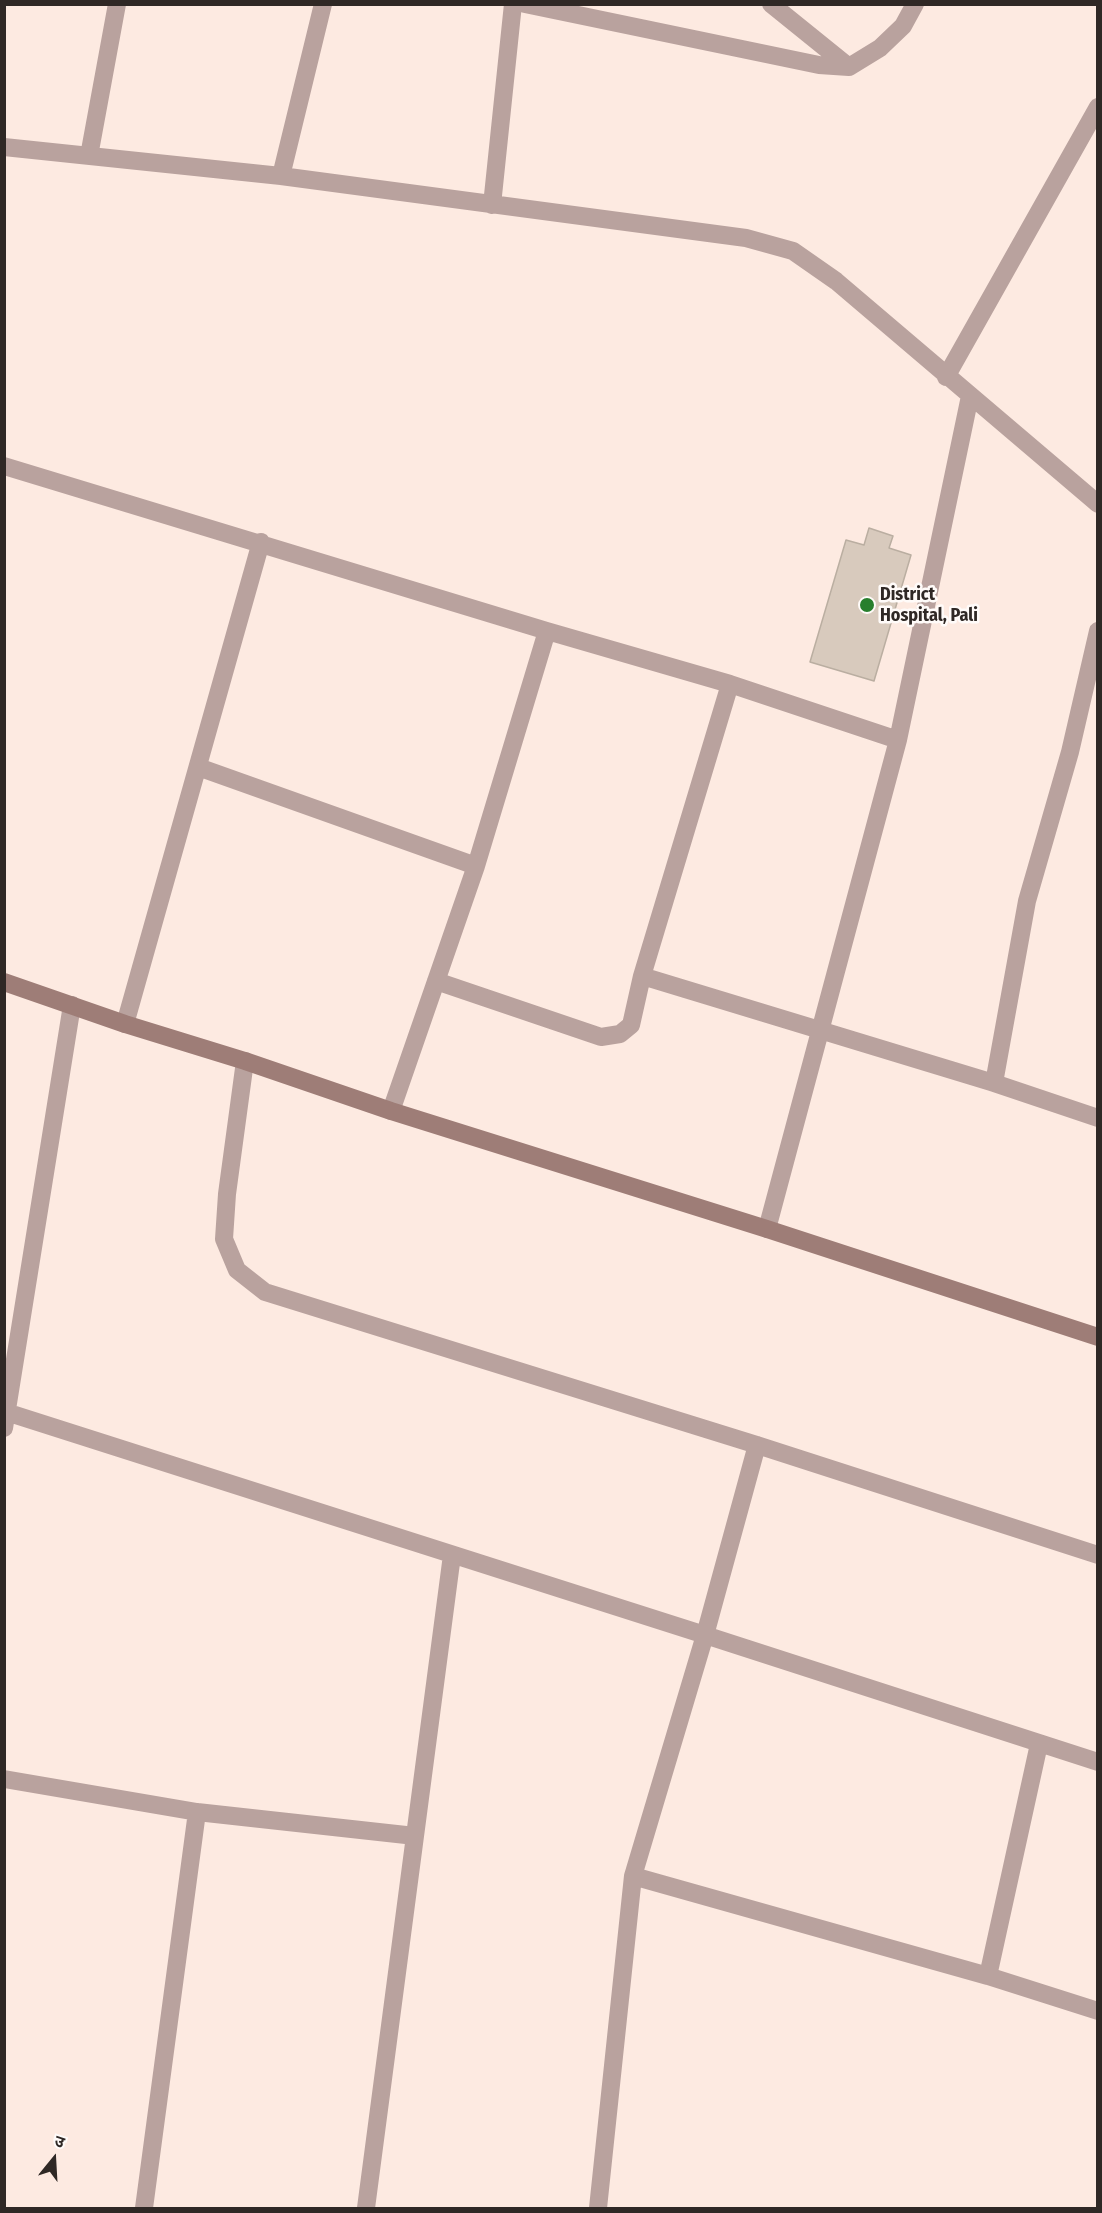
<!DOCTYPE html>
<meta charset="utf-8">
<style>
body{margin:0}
#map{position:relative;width:1102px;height:2213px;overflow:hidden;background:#fdeae1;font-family:"Fira Sans Condensed","Noto Sans Devanagari",sans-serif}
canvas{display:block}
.frame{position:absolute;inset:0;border:6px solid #2f2825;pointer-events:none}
.north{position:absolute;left:24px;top:2129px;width:60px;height:60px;-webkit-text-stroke:4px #fffbf9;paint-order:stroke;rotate:18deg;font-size:16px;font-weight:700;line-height:24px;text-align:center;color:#2f2825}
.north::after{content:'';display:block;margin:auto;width:21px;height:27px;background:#2f2825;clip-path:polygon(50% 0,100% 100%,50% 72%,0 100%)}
</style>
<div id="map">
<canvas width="1102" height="2213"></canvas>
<div class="frame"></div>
<div class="north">उ</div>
</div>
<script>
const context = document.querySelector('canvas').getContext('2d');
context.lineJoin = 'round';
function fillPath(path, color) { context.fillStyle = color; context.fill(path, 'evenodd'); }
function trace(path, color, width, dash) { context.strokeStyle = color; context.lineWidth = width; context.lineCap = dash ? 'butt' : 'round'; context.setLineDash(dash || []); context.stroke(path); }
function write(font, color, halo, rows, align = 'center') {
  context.font = font + ' "Fira Sans Condensed",sans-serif'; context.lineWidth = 5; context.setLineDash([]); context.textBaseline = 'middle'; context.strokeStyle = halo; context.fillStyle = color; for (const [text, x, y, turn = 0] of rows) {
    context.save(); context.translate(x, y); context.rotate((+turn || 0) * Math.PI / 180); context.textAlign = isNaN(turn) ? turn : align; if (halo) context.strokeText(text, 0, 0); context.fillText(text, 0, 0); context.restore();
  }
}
const building = new Path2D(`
 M869,528L893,536L889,548L911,555L874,681L810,662L846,540L864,545Z`);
const street = new Path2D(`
 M525,4L819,65L849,67L880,48L903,26L915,4
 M771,4L849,67
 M4,147L281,176L746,238L793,251L836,281L1098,504
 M89,156L117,4
 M281,176L323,4
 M492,205L513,4
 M946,377L1098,107
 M4,466L547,631L730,684L898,740
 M198,767L476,866
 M642,976L994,1083L1098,1118
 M436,981L601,1037L620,1034L631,1025L642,976L730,684
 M125,1024L261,542
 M245,1061L227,1194L224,1239L237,1270L265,1292L757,1445L1098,1555
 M994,1083L1027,901L1070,752L1098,631
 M391,1111L476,866L547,631
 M767,1229L898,740L970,396
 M6,1412L705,1635L1098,1762
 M4,1428L72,1005
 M4,1779L197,1812L415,1836
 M633,1876L705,1635L757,1445
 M988,1976L1039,1744
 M144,2208L197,1812
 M366,2208L452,1555
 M598,2208L633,1876L988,1976L1098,2011`);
const secondary = new Path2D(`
 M4,982L125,1024L245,1061L391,1111L767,1229L1098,1337`);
const markers = [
 [867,605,8,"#287f2d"]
];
const poiNames = [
 ["District",880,595],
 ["Hospital, Pali",880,616]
];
fillPath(building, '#d8cabd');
trace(building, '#baaea1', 1.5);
trace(street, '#b9a29e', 18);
trace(secondary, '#9e7d77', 18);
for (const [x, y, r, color] of markers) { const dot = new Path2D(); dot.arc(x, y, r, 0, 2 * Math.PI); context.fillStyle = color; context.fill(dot); trace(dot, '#fffbf9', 2); }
write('bold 18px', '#2f2825', '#fffbf9', poiNames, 'left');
</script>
